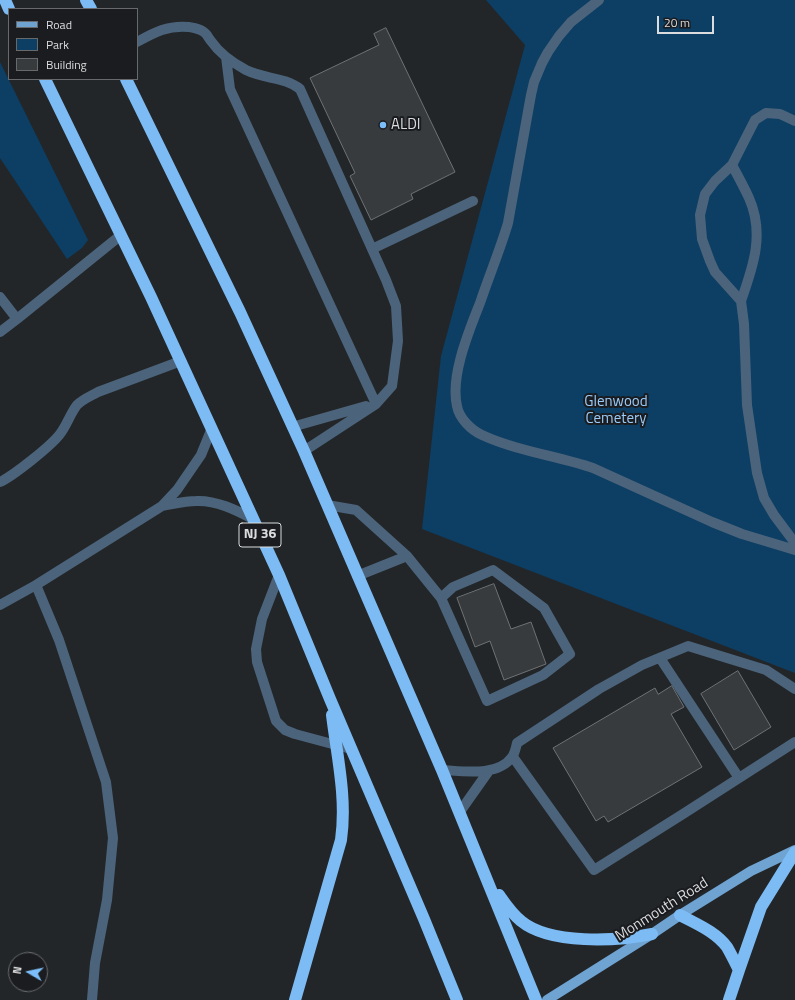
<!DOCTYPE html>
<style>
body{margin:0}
#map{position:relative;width:795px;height:1000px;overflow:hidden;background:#232629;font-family:"Titillium Web",sans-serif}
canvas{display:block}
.legend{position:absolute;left:8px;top:8px;width:130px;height:72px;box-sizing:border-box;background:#1a1c1f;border:1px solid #67696b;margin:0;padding:5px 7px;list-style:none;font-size:12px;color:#dadcde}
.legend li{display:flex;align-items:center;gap:8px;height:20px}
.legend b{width:20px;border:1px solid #67696b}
.north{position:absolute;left:8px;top:952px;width:40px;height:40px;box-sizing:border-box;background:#1a1c1f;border:1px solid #67696b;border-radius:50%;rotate:279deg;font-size:11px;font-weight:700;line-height:16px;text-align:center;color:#dadcde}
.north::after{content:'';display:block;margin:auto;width:14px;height:18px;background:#7cbef9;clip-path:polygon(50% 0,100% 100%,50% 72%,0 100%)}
.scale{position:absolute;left:657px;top:16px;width:57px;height:18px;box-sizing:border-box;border:2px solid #dadcde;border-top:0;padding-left:5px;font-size:12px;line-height:14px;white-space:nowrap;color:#dadcde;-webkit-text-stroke:3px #1a1c1f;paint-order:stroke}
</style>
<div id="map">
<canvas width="795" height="1000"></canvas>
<ul class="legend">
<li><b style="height:5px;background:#6ea3d2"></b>Road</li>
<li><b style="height:11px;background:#0d3e64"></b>Park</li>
<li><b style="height:11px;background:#383b3e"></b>Building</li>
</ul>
<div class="north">N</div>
<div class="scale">20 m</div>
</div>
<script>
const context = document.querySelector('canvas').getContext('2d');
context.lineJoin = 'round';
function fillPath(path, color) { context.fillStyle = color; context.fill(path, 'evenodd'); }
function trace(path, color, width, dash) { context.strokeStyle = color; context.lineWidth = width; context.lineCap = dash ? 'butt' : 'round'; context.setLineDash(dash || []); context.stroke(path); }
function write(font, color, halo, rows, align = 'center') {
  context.font = font + ' "Titillium Web",sans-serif'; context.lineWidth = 4; context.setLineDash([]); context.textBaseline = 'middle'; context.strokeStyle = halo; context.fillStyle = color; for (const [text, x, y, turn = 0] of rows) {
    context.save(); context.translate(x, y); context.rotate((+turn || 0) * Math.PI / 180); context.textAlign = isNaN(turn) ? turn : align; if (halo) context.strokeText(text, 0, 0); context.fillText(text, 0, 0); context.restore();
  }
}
const green = new Path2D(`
 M486,0H795V673L422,529L441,356L525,45Z
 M0,62L88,240L82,248L67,259L0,158Z`);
const building = new Path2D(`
 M386,28L455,172L411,194L413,199L371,220L350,176L355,173L310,78L379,45L374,34Z
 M494,584L511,629L531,622L546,664L504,680L490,641L475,647L457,598Z
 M738,671L771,727L734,750L701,694Z
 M672,686L684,707L671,714L702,767L608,822L604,816L596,821L553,748L655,688L658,694Z`);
const minor = new Path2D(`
 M599,0L571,22L559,36L548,52L542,63L534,82L531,95L508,223C500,250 489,276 480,303C469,331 450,376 457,406C459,418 471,430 482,435C517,451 557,456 593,468L712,522L742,534L795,550
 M137,42C155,32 168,25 189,27C195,28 202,29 206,34C208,36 209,39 211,41C220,54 233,63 246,70C264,79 285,77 300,89L386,280L396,306L398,341L392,386L376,404L304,451
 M226,57L230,89L376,404
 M795,121L780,114L766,113L755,120L732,165L715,181L705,194L700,215L702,239L710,261L715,272L741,301L744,324L747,405L757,473L764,498L774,515L795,543
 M732,165C738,176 744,187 749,198C765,234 753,267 741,301
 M372,249L473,201
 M0,297L17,319L121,235
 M0,332L17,319
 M292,427L366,406
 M212,428L201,455L177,490L162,506C174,504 185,501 196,501C216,500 236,510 253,519
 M0,482C13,476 51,446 60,434C67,425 70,414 77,405C83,399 91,396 98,392L181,361
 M327,505L356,510L407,556L441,598L487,701L543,675L570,654L544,608L493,570L453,587L441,598
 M279,575L262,619L256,649L257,662L276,721L285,730L295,734L351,749
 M357,576L407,556
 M36,585L59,640L106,782L113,838L107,900L95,963L92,1000
 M0,605L36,585L162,506
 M660,658L739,778
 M513,757L594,870L683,814L795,742
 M442,770C463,771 498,777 512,757C515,753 516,747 517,743L599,689L642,665L688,646L766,670L795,689
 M459,813L488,772`);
const major = new Path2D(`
 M547,1000L652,934L680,915L751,871L795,850`);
const highway = new Path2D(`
 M5,0L9,9
 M86,0L91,9
 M45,79L151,297L279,575L330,699L424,919L457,1000
 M126,79L240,312L304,451L442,770L536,1000
 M499,895C506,905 512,914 521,921C550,945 617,941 652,934
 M680,915C696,924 715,931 727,947C731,954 735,962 739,970L729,1000
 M739,970L761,907L795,852
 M295,1000L341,840C347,798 337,756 332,715`);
const markers = [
 [383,125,4,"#7cbef9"]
];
const shields = [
 [260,535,42]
];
const shieldNames = [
 ["NJ 36",260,535]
];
const poiNames = [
 ["ALDI",391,125]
];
const parkNames = [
 ["Glenwood",616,402],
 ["Cemetery",616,419]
];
const streetNames = [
 ["Monmouth Road",662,910,-32]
];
fillPath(green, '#0d3e64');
fillPath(building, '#383b3e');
trace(building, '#6e7275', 1);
trace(minor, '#4c647b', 10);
trace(major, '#6ea3d2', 10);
trace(highway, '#7cbbf4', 12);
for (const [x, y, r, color] of markers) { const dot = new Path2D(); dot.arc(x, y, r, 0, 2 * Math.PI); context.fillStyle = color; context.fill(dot); trace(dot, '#1a1c1f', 1.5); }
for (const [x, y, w] of shields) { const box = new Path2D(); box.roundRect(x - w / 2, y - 12, w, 24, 3); context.fillStyle = '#1a1c1f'; context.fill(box); trace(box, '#dadcde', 1); }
write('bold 14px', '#dadcde', null, shieldNames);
write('15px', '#dadcde', '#1a1c1f', poiNames, 'left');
write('15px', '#9bcbf8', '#1a1c1f', parkNames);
write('15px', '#dadcde', '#1a1c1f', streetNames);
</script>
